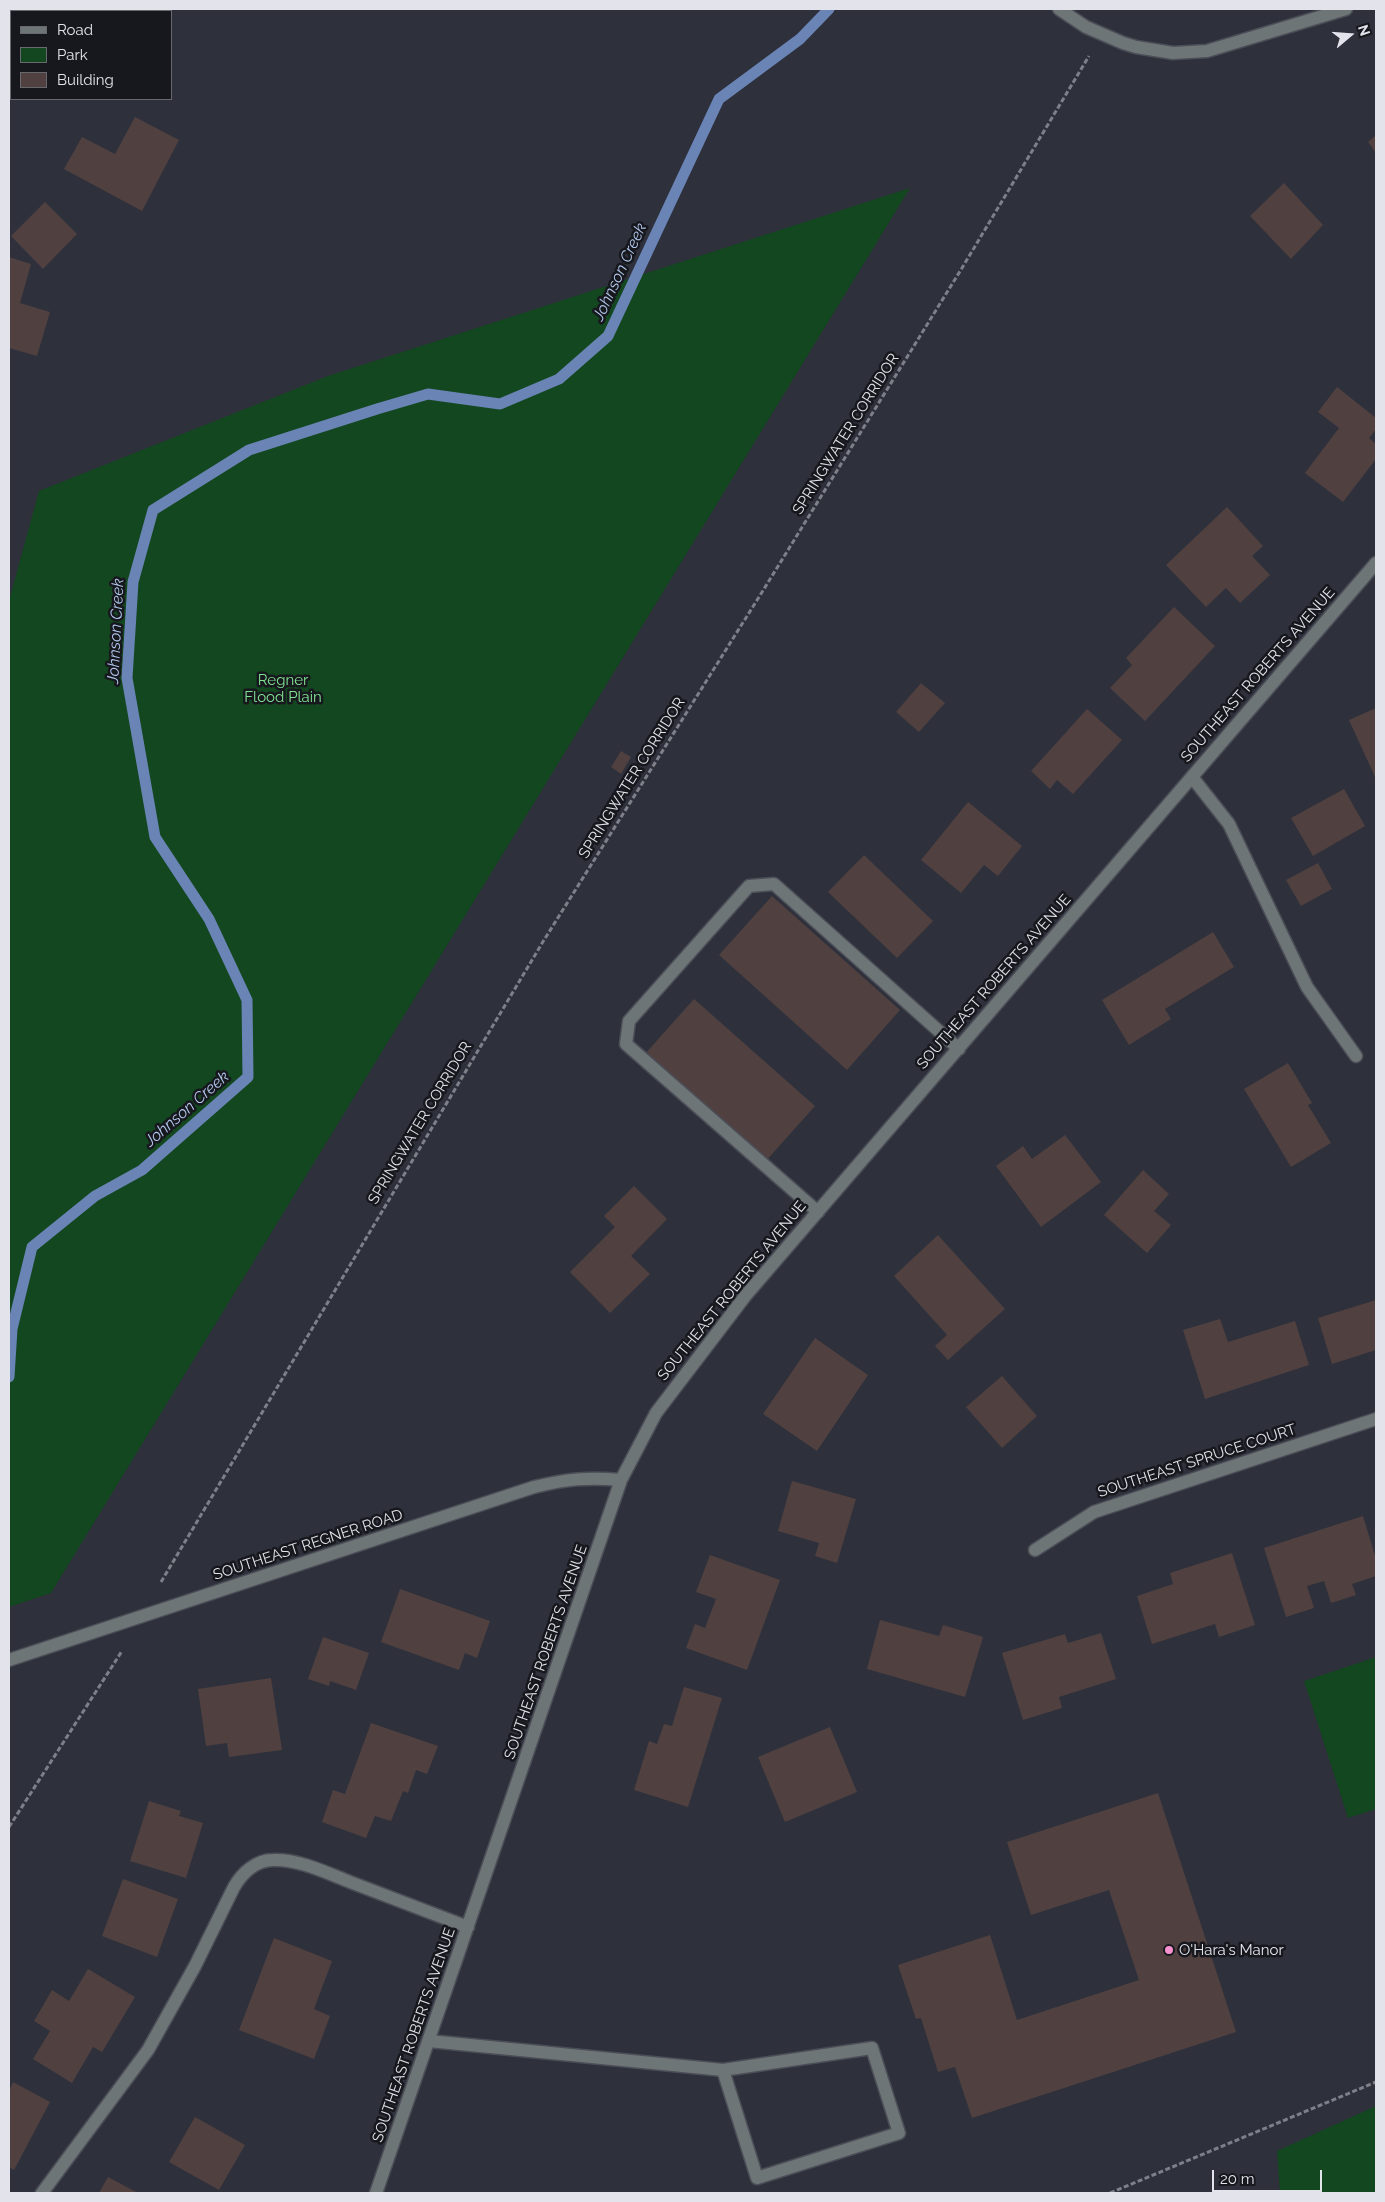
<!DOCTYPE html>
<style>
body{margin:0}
#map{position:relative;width:1385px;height:2202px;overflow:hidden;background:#2e303b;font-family:Raleway,sans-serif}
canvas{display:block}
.frame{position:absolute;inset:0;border:10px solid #e2e3eb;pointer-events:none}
.legend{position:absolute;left:10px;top:10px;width:162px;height:90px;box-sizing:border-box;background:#17181d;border:1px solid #68696f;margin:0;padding:6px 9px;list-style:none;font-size:15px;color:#e2e3eb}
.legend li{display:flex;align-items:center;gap:10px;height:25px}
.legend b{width:25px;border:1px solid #68696f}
.north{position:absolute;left:1325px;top:10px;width:50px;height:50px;-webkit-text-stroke:4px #17181d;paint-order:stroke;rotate:72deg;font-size:14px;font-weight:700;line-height:20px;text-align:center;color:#e2e3eb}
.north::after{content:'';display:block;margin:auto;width:18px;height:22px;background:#e2e3eb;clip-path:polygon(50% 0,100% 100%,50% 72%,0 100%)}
.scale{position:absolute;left:1212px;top:2170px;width:110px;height:22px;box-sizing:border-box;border:2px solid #e2e3eb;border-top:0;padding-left:6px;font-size:15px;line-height:18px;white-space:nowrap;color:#e2e3eb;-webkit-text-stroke:4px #17181d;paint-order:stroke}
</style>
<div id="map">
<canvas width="1385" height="2202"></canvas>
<div class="frame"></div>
<ul class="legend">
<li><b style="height:6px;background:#6d7576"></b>Road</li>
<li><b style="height:14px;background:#134720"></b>Park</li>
<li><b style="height:14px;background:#504140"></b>Building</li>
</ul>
<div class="north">N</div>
<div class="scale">20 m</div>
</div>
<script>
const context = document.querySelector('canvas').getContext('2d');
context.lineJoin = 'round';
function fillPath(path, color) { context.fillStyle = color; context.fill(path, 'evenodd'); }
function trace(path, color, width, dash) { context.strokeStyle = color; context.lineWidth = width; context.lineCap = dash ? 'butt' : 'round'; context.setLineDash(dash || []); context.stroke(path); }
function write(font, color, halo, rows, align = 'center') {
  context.font = font + ' Raleway,sans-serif'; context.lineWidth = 5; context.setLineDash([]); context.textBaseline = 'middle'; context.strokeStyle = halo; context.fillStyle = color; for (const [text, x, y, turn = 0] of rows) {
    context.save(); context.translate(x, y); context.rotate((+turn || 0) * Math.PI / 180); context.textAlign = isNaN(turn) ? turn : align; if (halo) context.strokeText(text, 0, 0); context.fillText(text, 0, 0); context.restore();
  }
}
const green = new Path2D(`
 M910,188L51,1593L9,1607V601L39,491L328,376Z
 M1376,1657V1809L1348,1818L1304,1681Z
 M1376,2106V2193H1280L1277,2151Z`);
const stream = new Path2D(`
 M9,1377L12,1329L32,1247L95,1196L142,1170L248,1077L247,1000L209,919L155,837L127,678L133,582L153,510L249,450L377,409L428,394L500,404L559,379L608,336L719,99L800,39L829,9`);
const building = new Path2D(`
 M9,9H73L72,11H11V15L9,13Z
 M135,117L179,140L142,211L64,169L82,137L115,154Z
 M1376,135V153L1368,142Z
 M1284,183L1323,225L1291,259L1250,216Z
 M45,202L77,234L43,269L11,236Z
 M9,257L31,264L20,303L50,312L37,356L9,348Z
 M1337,387L1376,418V429L1369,438L1376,444V459L1343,502L1305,473L1339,428L1318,412Z
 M1227,507L1263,546L1252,556L1270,575L1240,603L1226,588L1206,607L1166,565Z
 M1174,607L1215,646L1145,721L1110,688L1132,665L1126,658Z
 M921,683L945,703L919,732L896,712Z
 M1376,708V779L1349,720Z
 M1087,709L1122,740L1073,794L1057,780L1050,789L1031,771Z
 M621,751L631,757L621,774L611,767Z
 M1344,789L1365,826L1313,856L1291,818Z
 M968,802L1022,846L998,876L984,865L961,893L921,860Z
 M864,855L933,921L897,958L828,892Z
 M1318,863L1332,889L1301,906L1286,880Z
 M772,896L900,1010L847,1070L719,955Z
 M1213,932L1234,967L1165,1009L1171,1019L1129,1045L1102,1000Z
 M694,999L815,1106L765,1162L644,1055Z
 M1288,1063L1312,1103L1308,1105L1331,1143L1291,1167L1244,1089Z
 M1065,1135L1101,1182L1041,1227L996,1166L1023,1146L1032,1159Z
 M1143,1170L1169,1194L1154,1211L1171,1225L1147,1253L1104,1215Z
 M634,1186L667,1219L631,1256L650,1274L610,1313L570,1272L615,1227L604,1216Z
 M938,1235L1005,1309L948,1360L935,1346L947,1335L894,1276Z
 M1376,1300V1350L1332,1364L1318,1318Z
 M1220,1319L1228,1342L1295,1321L1309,1365L1205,1399L1183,1330Z
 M815,1338L868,1375L817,1451L763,1414Z
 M1002,1376L1037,1416L1002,1448L966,1407Z
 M792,1481L856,1499L837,1563L815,1556L819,1543L778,1531Z
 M1363,1516L1376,1559V1576L1352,1584L1356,1595L1331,1603L1324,1581L1307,1586L1314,1608L1286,1617L1264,1548Z
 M1232,1553L1255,1625L1219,1637L1215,1624L1152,1644L1137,1596L1173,1584L1170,1573Z
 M710,1555L780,1580L747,1670L686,1648L695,1624L705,1628L716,1599L696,1592Z
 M400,1589L490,1621L477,1658L465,1653L459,1670L381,1642Z
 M880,1620L939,1636L943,1625L983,1637L965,1697L867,1669Z
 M1101,1633L1116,1679L1059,1697L1062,1708L1023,1720L1002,1653L1065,1634L1068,1643Z
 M323,1637L369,1653L356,1690L330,1681L329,1686L308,1679Z
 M271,1678L282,1750L229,1757L227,1743L206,1746L198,1689Z
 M684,1687L722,1698L688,1807L634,1790L649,1741L657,1744L664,1724L672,1726Z
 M371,1723L438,1746L427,1774L416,1770L408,1793L403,1791L391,1821L375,1816L366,1838L322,1822L333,1790L345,1794Z
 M830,1727L857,1792L785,1822L758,1757Z
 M1158,1793L1236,2032L972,2118L955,2067L938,2072L921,2018L916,2019L898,1965L990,1935L1017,2020L1139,1980L1109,1890L1031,1915L1007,1842Z
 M149,1801L181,1811L179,1816L203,1823L186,1878L130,1861Z
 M123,1879L178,1899L157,1957L102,1936Z
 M274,1938L332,1961L314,2009L330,2016L314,2059L239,2030Z
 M88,1969L135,1997L102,2052L93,2047L72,2083L33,2059L50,2031L34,2021L52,1990L69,2001Z
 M13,2082L50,2102L14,2170L9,2167V2091Z
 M195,2117L245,2145L219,2190L169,2162Z
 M108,2177L138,2193H99Z`);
const path = new Path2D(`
 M161,1582L544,940L759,597L962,268L1089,56
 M9,1827L122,1651
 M1110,2193L1376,2082`);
const minor = new Path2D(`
 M1059,9L1086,27L1123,43L1136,47L1173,53L1207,51L1346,9
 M1192,777L1229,824L1307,987L1356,1056
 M818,1212L626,1044L629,1021L749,886L774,884L959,1049
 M1035,1550L1094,1512L1376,1419
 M9,1660L534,1487C567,1479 587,1477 621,1480
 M429,2041L723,2070L872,2048L899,2133L757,2178L723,2070
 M42,2193L148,2050L195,1966L234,1887C242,1873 256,1860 273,1860C299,1859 327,1873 350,1882C389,1897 429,1912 468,1927
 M376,2193L621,1480L656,1413L746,1295L1376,563`);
const markers = [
 [1169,1950,5,"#f790ce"]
];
const streetNames = [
 ["SPRINGWATER CORRIDOR",846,434,-58],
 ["SOUTHEAST ROBERTS AVENUE",1258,675,-49],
 ["SPRINGWATER CORRIDOR",632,778,-58],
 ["SOUTHEAST ROBERTS AVENUE",994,982,-49],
 ["SPRINGWATER CORRIDOR",420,1123,-59],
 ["SOUTHEAST ROBERTS AVENUE",732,1291,-51],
 ["SOUTHEAST SPRUCE COURT",1197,1461,-18],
 ["SOUTHEAST REGNER ROAD",308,1545,-18],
 ["SOUTHEAST ROBERTS AVENUE",546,1652,-71],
 ["SOUTHEAST ROBERTS AVENUE",414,2035,-71]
];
const parkNames = [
 ["Regner",283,680],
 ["Flood Plain",283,697]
];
const poiNames = [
 ["O'Hara's Manor",1179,1950]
];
const waterNames = [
 ["Johnson Creek",620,272,-65],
 ["Johnson Creek",116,631,-87],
 ["Johnson Creek",187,1109,-41]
];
fillPath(green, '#134720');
trace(stream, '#6a84b5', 11);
fillPath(building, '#504140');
trace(minor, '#4b4d57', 15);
trace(path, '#7e8089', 3, [5, 2.5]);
trace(minor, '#6d7576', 12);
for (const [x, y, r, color] of markers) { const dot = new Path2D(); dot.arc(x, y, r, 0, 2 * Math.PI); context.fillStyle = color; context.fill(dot); trace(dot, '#17181d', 2); }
write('15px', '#e2e3eb', '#17181d', streetNames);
write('15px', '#80e191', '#17181d', parkNames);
write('15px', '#e2e3eb', '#17181d', poiNames, 'left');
write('italic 16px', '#b2c8ee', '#17181d', waterNames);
</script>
